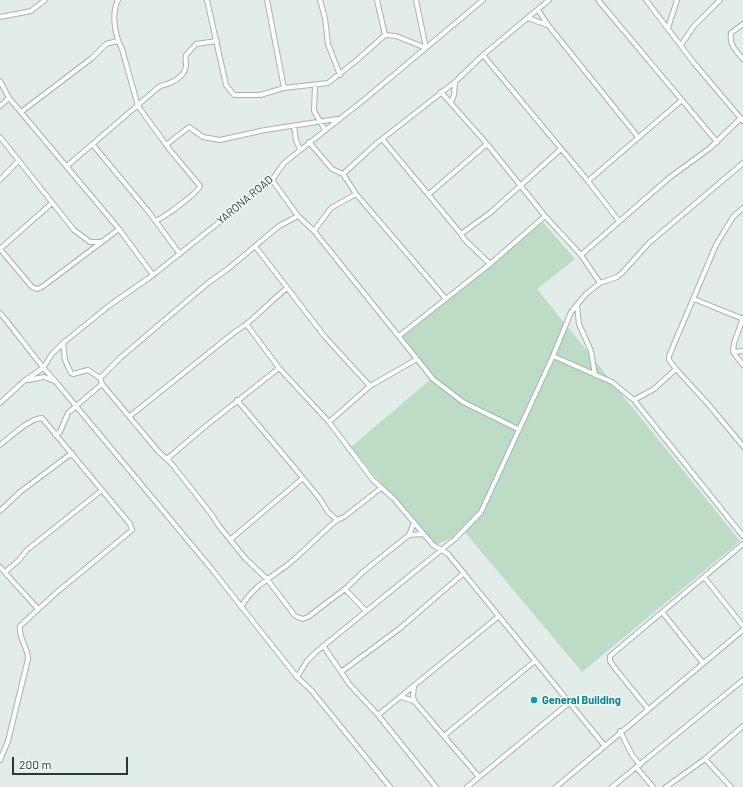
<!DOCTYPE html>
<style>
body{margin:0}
#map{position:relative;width:743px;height:787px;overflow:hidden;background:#e2ece8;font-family:Barlow,sans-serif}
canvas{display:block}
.scale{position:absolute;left:12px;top:757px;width:116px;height:18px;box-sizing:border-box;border:2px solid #233c36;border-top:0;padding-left:5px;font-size:12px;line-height:14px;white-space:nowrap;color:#233c36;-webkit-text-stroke:3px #f2f8f5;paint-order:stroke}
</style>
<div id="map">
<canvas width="743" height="787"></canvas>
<div class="scale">200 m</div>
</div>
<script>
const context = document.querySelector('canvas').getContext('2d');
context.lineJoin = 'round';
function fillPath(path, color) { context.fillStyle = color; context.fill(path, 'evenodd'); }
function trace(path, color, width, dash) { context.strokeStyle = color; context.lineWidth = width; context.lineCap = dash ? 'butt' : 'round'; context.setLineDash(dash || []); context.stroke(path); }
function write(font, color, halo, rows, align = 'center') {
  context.font = font + ' Barlow,sans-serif'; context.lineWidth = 3; context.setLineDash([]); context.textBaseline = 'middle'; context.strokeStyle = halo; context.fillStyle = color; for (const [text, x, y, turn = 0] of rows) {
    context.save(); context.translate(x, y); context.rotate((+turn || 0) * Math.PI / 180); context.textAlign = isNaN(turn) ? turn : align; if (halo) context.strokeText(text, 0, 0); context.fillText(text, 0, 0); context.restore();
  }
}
const green = new Path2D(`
 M540,219L575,259L537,289L740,541L582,672L465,532L433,546L351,447L430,380L402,337Z`);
const street = new Path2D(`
 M118,0C111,14 115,36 122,49L138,106L170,150L200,186C198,193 164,217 156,221
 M207,0L226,85L234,95H260L284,88L328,83L357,60L385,35
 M267,0L284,88
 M320,0L325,18L328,44L340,75
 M377,0L385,35
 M598,0L717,142
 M646,0L694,63L743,121
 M538,10L548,25L638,137
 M0,17L31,11L45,0
 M528,18L547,25
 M743,24L731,33C729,45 736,51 743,59
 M668,28L677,0
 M385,35L396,36L426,48L416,0
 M681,45L694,26L720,0
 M483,55L588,181L619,221
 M0,81L9,98L119,229L153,275
 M315,85L314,111L325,130
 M441,92L487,144L545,216L581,255L600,283
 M451,102L454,95L455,82
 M0,106L9,98
 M21,112L92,58L106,44L117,41
 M294,126L296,140L300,150
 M0,137L74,230L90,242H99
 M383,140L461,234L464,239L490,264
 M309,142L332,169L343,174L356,194L446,299
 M93,145L148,211L180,254
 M166,145L189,127L203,137L220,140L265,130L337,119
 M67,166L160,86C170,84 186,77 186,65C186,61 185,59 186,55L196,44L217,41
 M343,174L377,143L455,82L483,55L549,0
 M0,180L18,161
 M272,180L298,216L314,231L433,379L463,402L518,429
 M588,181L682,100
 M429,194L487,144
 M743,208L733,217L716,245L669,356V360L676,369L708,404L743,446
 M314,231L331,208L356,194
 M461,234L490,213L561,149
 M255,246L325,337L370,386
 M0,249L32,287L37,289L42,287L119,229
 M0,249L52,203
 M581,255L669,178L710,148L741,118
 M694,299L743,319
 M577,305L579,324L591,351L595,375
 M0,313C19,335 36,361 56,382L210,567L297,677L311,690L390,787
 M743,318L734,343L733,352L743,365
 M247,325L279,368L329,422L373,480L394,499L433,545L448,554L604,745
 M399,336L490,264L545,216
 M63,343L65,360L71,373L73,374L88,370L100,378
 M733,352L743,351
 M553,356L612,382L634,400L743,536
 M28,380L44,377L54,381
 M102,384L100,378L120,358L208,283L229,268L279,226L298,216
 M237,400L293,466L320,499L328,512L337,520
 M634,400L654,389L676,369
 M0,403L24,381L43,368L52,354L63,343L110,305L153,275L272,180L284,163L365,99L483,0
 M130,416L236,331C254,321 270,301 287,288
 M329,422L370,386L417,359
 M55,435L60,432L68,413L102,384L158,451L171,463L212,515L219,526L245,558L267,579L295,616L303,619L308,617L345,589L364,571L409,535L414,523
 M0,445C10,437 30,418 42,418L130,524L132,530L56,593L20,626C18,638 28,647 28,659L8,741L0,760
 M167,459L202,429L279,368
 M0,511L20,492L72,453
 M409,535L423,534
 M231,539L303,478
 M0,567L38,609
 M5,572L19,560L27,550L102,490
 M704,577L743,626
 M345,589L366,611
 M241,607C254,586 267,580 286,566C304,552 319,535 337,520L344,517L381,488
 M662,612L703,663
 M324,647L350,685L378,715L436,787
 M341,672L399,629L464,573
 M297,677L307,661L316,652L456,538L481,512L553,356L571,312L586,294L600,283L617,277L622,273L649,243L743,163
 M401,697L414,701L479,777
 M414,701L413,696L414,686
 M648,709L614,667L610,661V656L743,544
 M378,715L499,616
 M620,731L632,755L640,765
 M445,735L535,661
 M705,759L731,787
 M636,767L653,787
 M467,787L569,703
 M556,787L743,630
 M612,787L743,680
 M666,787L705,759L743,726`);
const markers = [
 [534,700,4,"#0f9aa8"]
];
const streetNames = [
 ["YARONA ROAD",245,200,-40]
];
const cultureNames = [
 ["General Building",542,700]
];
fillPath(green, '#bcdcc5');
trace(street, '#a5b4af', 6);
trace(street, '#fff', 4);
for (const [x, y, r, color] of markers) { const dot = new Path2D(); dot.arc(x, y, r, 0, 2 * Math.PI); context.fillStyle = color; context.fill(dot); trace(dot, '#f2f8f5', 1.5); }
write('11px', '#233c36', '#f2f8f5', streetNames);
write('bold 11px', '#0d838f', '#f2f8f5', cultureNames, 'left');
</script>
